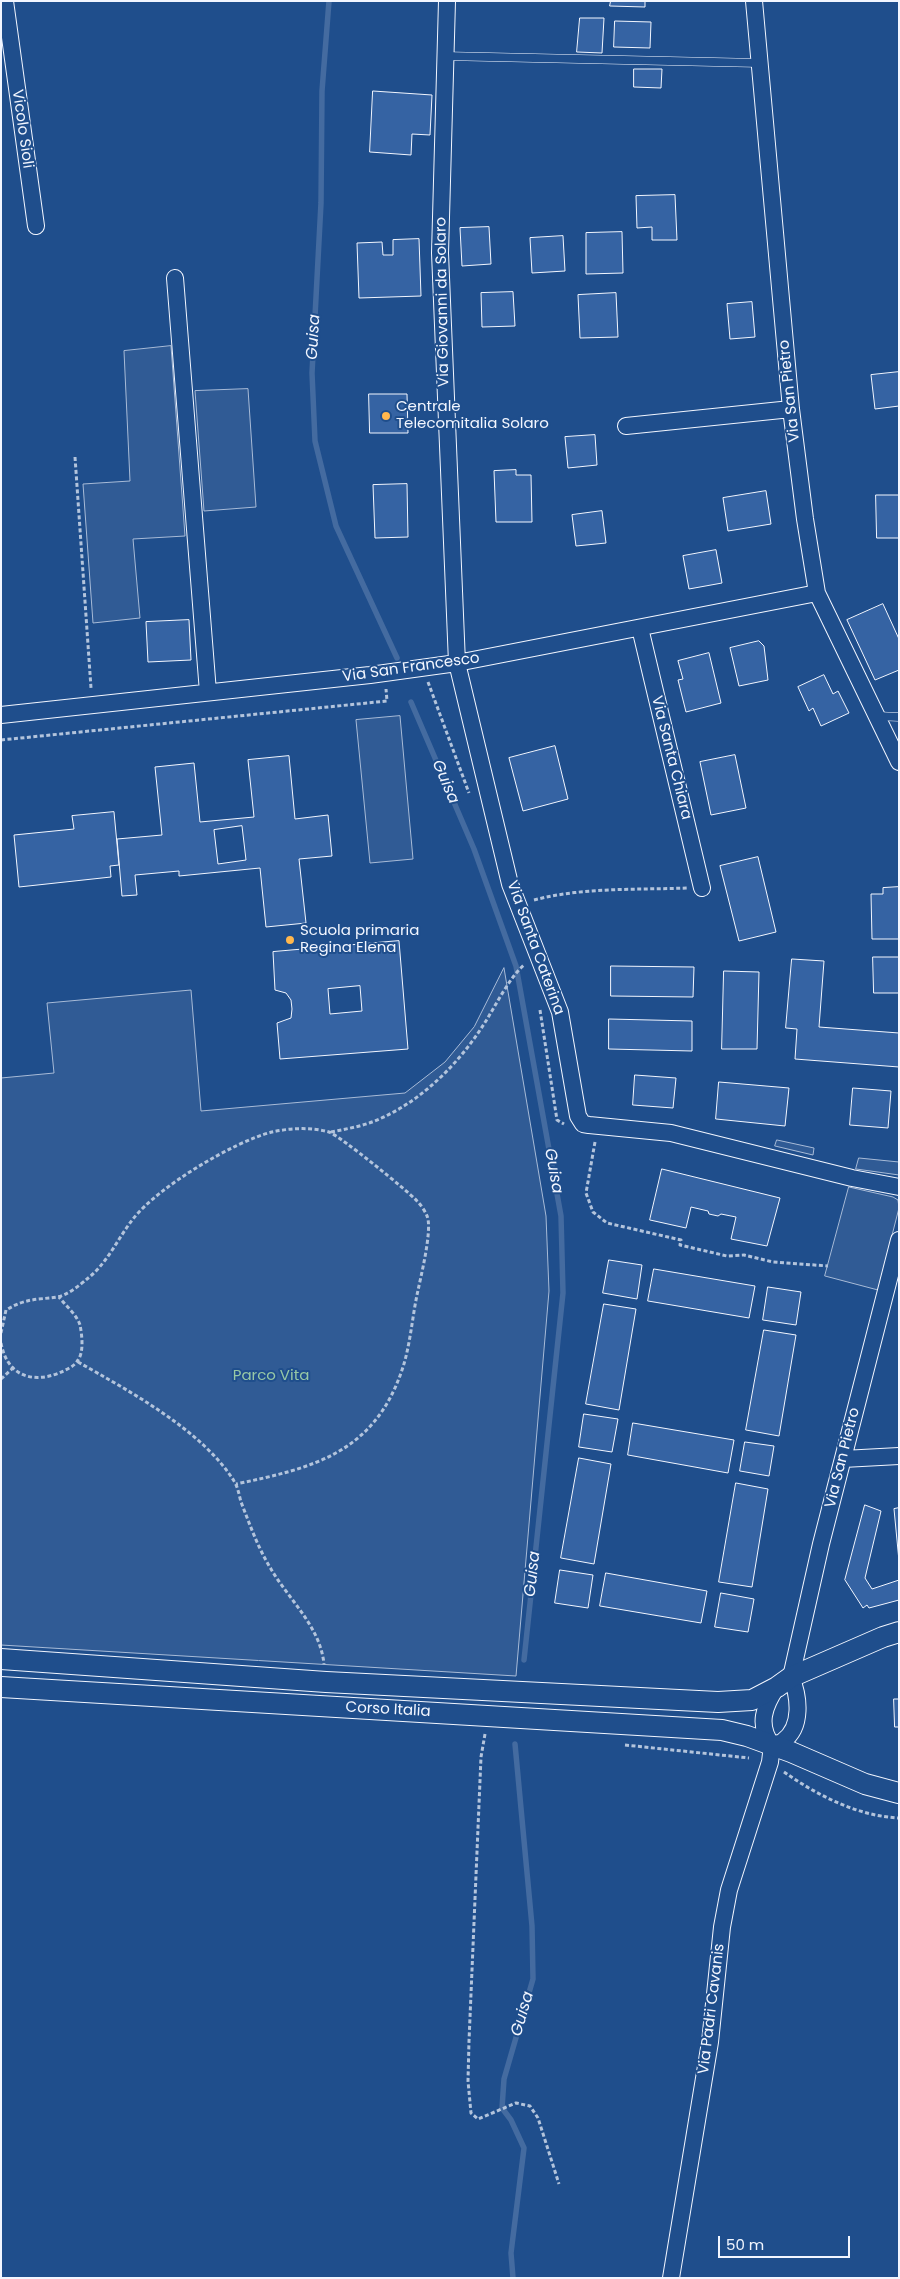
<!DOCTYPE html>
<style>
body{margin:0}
#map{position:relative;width:900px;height:2279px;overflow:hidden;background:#1f4e8c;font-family:Poppins,sans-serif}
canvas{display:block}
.frame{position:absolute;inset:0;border:2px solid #f2f6ff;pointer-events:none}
.scale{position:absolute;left:718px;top:2236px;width:132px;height:22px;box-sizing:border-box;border:2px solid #f2f6ff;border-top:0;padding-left:6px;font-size:15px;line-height:18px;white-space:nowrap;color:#f2f6ff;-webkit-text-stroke:4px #1f4e8c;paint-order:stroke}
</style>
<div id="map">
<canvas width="900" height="2279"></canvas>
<div class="frame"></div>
<div class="scale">50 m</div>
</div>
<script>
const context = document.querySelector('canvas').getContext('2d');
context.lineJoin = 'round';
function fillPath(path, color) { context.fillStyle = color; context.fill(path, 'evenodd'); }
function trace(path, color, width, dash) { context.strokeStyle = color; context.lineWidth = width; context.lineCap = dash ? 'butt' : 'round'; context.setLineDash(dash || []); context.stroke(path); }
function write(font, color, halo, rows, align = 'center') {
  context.font = font + ' Poppins,sans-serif'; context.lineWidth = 4; context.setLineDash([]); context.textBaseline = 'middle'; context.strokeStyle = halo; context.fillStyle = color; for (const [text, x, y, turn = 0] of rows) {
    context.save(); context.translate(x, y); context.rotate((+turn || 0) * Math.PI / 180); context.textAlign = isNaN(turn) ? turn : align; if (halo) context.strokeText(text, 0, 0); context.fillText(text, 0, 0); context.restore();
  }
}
const built = new Path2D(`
 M171,346L185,536L133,539L140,618L93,623L83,484L130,481L124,351Z
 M248,389L256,507L204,511L195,391Z
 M400,716L413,859L370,863L356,720Z
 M504,968L546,1216L549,1291L516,1676L1,1645V1078L54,1073L47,1003L191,990L201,1111L405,1093L445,1062L474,1027Z
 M777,1140L814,1148L813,1155L775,1146Z
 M859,1158L899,1162V1175L856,1169Z
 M849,1187L893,1197L898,1200L899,1208L878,1290L825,1276Z`);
const stream = new Path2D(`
 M329,1L322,91L321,203L312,373L315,441L336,526L397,658
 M411,702L474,849L516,966L561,1216L563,1293L524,1660
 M513,2278L511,2253L524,2148L511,2120L502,2108L504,2079L533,1979L532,1926L515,1744`);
const building = new Path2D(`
 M611,1H645V7L610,6Z
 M580,18H604L602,53L577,52Z
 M615,21L651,22L650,48L614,47Z
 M634,69H662L661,88L634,87Z
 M373,91L432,95L430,135L412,134L411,155L370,152Z
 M675,195L677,240H652V227L637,228L636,196Z
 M489,227L491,264L462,266L460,228Z
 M622,232L623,273L586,274V233Z
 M563,236L565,271L532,273L530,238Z
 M419,239L421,296L359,298L357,243L382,242L383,255H393V240Z
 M513,292L515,326L482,327L481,293Z
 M616,293L618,337L580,338L578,295Z
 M752,302L755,337L730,339L727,304Z
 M899,372V406L875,409L871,375Z
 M369,394H407L408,433H370Z
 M595,435L597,465L568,468L565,437Z
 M516,470V475H531L532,522H496L494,471Z
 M407,484L408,537L375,538L373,485Z
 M766,491L771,524L728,531L723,498Z
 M876,495H899V538H877Z
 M602,511L606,543L576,546L572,515Z
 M716,550L722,583L689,589L683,556Z
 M883,604L899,639V670L875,680L847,620Z
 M189,620L191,660L148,662L146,622Z
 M759,641L764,646L768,680L739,686L730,648Z
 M709,653L721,703L686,712L678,680L683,679L678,661Z
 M824,675L833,694L838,691L849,713L821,726L813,708L809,711L798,687Z
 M555,746L568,799L523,811L509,758Z
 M735,755L746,808L711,815L700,762Z
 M289,756L295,819L328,815L332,856L299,859L306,923L266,927L260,868L179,876V871L135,875L137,895L122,896L117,839L162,835L155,767L194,763L200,822L254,817L248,760ZM242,826L246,860L218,864L214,830Z
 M114,812L119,865L110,866L111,877L19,887L14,835L74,829L72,816Z
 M758,857L776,932L739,941L720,866Z
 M899,887V939H872L871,894H883V888Z
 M399,941L408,1049L280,1059L277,1023L291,1018L292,1009L291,1000L286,993L275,990L273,952ZM360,986L362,1011L330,1014L328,989Z
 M873,957H899V993H874Z
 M792,959L824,961L819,1027L899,1033V1067L795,1059L797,1029L786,1028Z
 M611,966L694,967L693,997L611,996Z
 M724,971L759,972L757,1049H722Z
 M609,1019L692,1021V1051L609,1049Z
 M635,1075L676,1078L673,1108L633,1105Z
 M719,1082L789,1088L785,1126L716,1119Z
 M853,1088L891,1091L888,1128L850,1125Z
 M662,1169L780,1198L767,1246L731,1239L736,1217L721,1214L718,1216L709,1214L708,1211L691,1207L686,1228L650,1220Z
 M609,1260L642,1265L637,1299L603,1293Z
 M654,1269L755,1286L749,1318L648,1301Z
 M768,1287L801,1292L796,1325L763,1320Z
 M604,1304L636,1309L619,1410L586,1404Z
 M764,1330L796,1335L779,1436L746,1430Z
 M584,1414L618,1419L612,1452L579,1447Z
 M633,1423L734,1440L728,1473L628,1455Z
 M745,1442L774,1446L769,1476L740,1471Z
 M579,1458L611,1464L594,1564L561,1558Z
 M736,1483L768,1489L752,1587L719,1582Z
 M865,1505L881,1511L865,1578L872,1589L899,1580V1600L869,1608L867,1605L863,1608L845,1580Z
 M899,1508V1561L894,1509Z
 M560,1570L593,1575L588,1608L555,1603Z
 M606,1573L707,1591L701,1623L600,1606Z
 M721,1593L754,1599L748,1632L715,1627Z
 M894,1699H899V1727H895Z`);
const path = new Path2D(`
 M75,457L91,688
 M428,682L469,793
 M1,740L387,701L386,689
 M534,900C584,887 636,890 687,888
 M540,1010L557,1120L564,1124
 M331,1132C345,1129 359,1127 372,1122C419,1104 458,1065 484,1024C495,1007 510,976 525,964
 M595,1142L586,1193L593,1212L607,1223L681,1240L680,1245L727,1256L744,1255L773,1262L828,1266
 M1,1333L6,1310C26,1298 36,1300 57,1297C66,1296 80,1285 87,1279C107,1264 118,1238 133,1219C158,1187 233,1142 272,1132C290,1128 312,1127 329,1132C340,1136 408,1191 417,1201C421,1205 425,1211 427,1216C433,1229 420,1280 417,1295C412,1319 410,1347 402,1370C374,1453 313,1468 236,1484
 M1,1343C7,1375 31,1384 59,1373C66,1370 75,1366 78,1360C84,1352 82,1335 80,1325C77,1315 66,1306 59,1297
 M78,1362C129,1391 202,1430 234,1481C238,1487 239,1495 241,1502C250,1525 258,1548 271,1569C289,1600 320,1626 324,1664
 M1,1379L13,1368
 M485,1734L481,1757L469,2041L468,2081L471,2113L478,2119L516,2103L530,2106L538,2118L559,2184
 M625,1745L749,1758
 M784,1772C817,1795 857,1816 899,1818`);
const service = new Path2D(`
 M444,56L759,63
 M877,716L899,717`);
const minor = new Path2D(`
 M5,1L36,226
 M447,1L440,253L457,663L510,884L560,1012L578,1116L583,1124L589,1125L671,1133L852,1178L899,1187
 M754,1L791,409L805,519L817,593L899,762
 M175,278L208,692
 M626,426L791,409
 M640,628L702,888
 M1,715L370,675L457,663L817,593
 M843,1459L899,1456
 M772,1745C775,1744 781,1743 783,1741C803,1727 799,1696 791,1677L821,1544L899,1240
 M772,1745C757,1725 764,1706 777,1687
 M671,2278L710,2042L722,1927L729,1890L770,1762L772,1745`);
const tertiary = new Path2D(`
 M1,1659L326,1682L718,1702L752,1700L777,1687L791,1677L883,1637L899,1632
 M1,1687L722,1730L747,1736L791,1752L865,1784L899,1793`);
const markers = [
 [386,416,5,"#ffb74d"],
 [290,940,5,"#ffb74d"]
];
const streetNames = [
 ["Vicolo Sioli",22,129,82],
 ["Via Giovanni da Solaro",443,302,-91],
 ["Via San Pietro",790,391,-96],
 ["Via San Francesco",411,668,-8],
 ["Via Santa Chiara",671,758,76],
 ["Via Santa Caterina",535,948,70],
 ["Via San Pietro",843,1458,-76],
 ["Corso Italia",388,1710,3],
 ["Via Padri Cavanis",712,2009,-83]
];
const poiNames = [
 ["Centrale",396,407],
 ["Telecomitalia Solaro",396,424],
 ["Scuola primaria",300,931],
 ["Regina Elena",300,948]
];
const parkNames = [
 ["Parco Vita",271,1376]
];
const waterNames = [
 ["Guisa",314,337,-87],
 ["Guisa",445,782,67],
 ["Guisa",553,1171,80],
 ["Guisa",533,1574,-84],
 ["Guisa",523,2014,-74]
];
fillPath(built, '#305b95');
trace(built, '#a8bbd7', 1);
trace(stream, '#446ba0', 5.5);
fillPath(building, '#3563a3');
trace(building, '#f2f6ff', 1);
trace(service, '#f2f6ff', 9);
trace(minor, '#f2f6ff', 18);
trace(tertiary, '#f2f6ff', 22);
trace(path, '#b3c4dc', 3, [4, 2.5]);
trace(service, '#1f4e8c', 8);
trace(minor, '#1f4e8c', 16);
trace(tertiary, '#1f4e8c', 20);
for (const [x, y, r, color] of markers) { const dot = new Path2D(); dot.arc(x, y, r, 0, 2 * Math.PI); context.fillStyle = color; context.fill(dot); trace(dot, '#1f4e8c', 2); }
write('15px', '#f2f6ff', '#1f4e8c', streetNames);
write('15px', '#f2f6ff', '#1f4e8c', poiNames, 'left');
write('15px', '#97c8a6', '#1f4e8c', parkNames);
write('italic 16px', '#f2f6ff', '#1f4e8c', waterNames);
</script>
